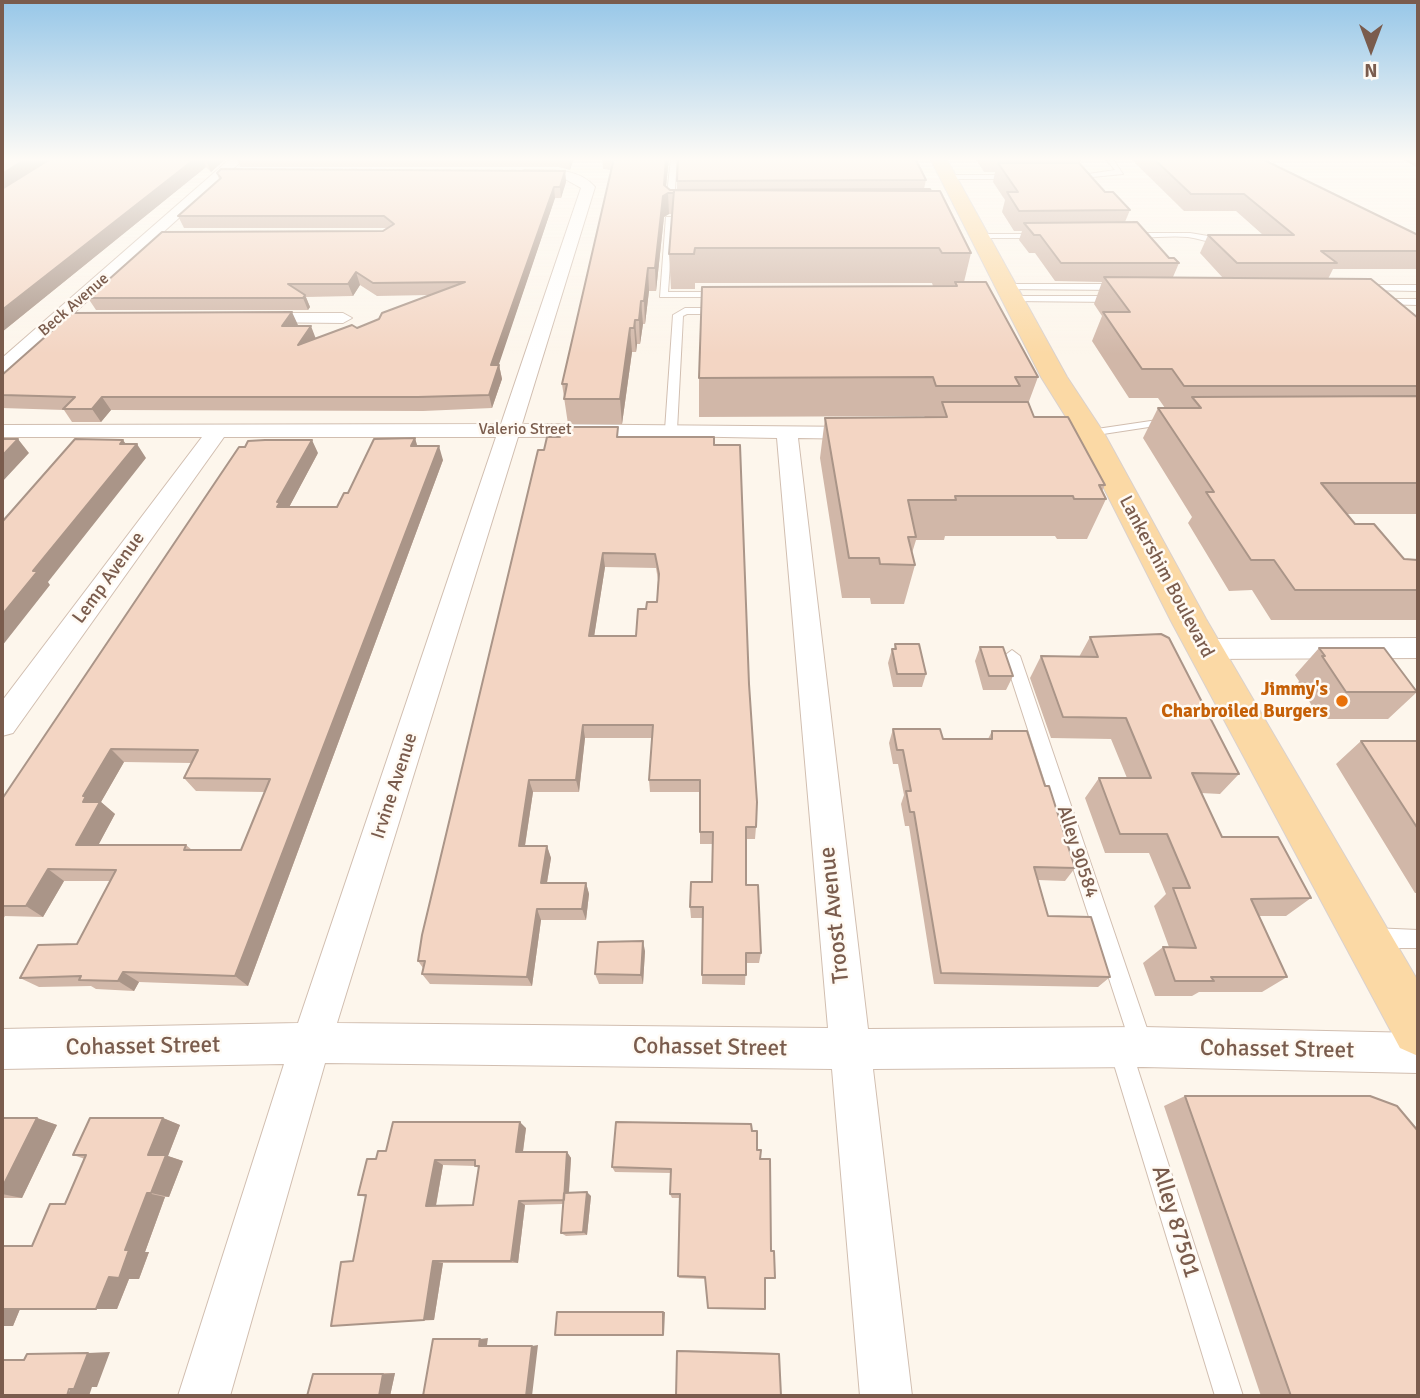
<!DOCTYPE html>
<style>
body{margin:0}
#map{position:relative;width:1420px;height:1398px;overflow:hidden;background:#fdf6ec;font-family:Signika,sans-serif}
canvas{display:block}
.frame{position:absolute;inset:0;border:4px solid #7a5c4d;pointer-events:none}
.north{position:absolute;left:1336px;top:14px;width:70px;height:70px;-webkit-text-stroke:5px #fffaf3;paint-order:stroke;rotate:180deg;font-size:19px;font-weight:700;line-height:28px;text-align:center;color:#7a5c4d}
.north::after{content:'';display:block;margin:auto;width:24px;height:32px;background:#7a5c4d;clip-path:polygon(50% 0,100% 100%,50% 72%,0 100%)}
</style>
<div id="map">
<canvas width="1420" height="1398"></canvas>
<div class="frame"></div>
<div class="north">N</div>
</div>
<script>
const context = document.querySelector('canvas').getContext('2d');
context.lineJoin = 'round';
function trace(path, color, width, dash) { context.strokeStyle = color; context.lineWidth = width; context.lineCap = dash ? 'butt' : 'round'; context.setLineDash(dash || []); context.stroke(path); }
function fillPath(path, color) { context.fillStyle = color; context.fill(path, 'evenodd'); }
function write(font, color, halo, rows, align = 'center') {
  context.font = font + ' Signika,sans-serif'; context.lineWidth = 5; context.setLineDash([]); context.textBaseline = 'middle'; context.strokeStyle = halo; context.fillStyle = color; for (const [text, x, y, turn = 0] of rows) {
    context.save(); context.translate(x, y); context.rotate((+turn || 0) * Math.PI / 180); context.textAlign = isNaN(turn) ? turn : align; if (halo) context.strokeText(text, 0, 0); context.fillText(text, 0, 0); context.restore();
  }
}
const lane = new Path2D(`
 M671,158H677L674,203L677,206L673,208L666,204Z
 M1105,158H1112L1123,174L1072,179L1068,177L1115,170Z
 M945,175H1014L1018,177L1014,179H948Z
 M666,217H692L696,219L673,221L668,292H721L724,293V297H660Z
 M1129,233H1190L1232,240C1218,247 1203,239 1188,237C1168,235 1147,239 1126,237Z
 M979,234H1040L1044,236L1040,238H976Z
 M1006,284H1119L1123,287L1119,290L1003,289L1002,287Z
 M1362,285H1418V291L1359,290V286Z
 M1013,296H1115L1120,299L1115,302L1010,301V297Z
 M1379,299H1418V305L1376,304L1374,302Z
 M685,308H720L725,311L720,314H687L683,316L677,430L671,433L665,430L673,315Z
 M1171,418L1177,421L1175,423L1090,436L1084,433L1090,430Z
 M1012,650L1020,656L1153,1046L1150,1054L1142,1057L1134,1054L1131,1046L1004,656Z
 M1372,928L1418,930V948H1372L1365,945L1362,938L1365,931Z
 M1120,1037L1128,1040L1131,1048L1243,1396H1215L1109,1048L1112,1040Z`);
const street = new Path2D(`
 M231,158H245L9,372L2,374V358Z
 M524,170C548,170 578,167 595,187L522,424L862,427L870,428L873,433L870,438L862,439L798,438L868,1029L1143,1027L1418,1033V1073L1143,1067L873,1069L912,1396H860L832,1069L325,1063L230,1396H178L284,1064L2,1069V1029L298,1023L496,437H224L13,733L2,736V701L202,437H2V425L501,424L581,188L565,179L519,177L517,174ZM671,436L777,438L828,1028L337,1023L518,437Z
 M255,313H343L352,318L343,323L249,322L246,318L249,314Z
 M1418,638V658L1205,659L1195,656L1191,649L1195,642L1205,639Z`);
const primary = new Path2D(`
 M930,158H946L1067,377L1104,433L1206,619L1418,981V1056L1400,1048L1171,621L1076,433L1041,377Z`);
const wall = new Path2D(`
 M2,158H227L211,172L206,167L2,332Z
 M237,158H574L570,170L559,167H240Z
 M602,158H669L666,187L670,190H677V181L926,180L924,189L971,253L964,282L1038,377L1028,404L1034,417L1105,485L1102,491L1106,499L1087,539H1057L1055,536H945L944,540H916L912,553L915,565L904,604H871L870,598H842L820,458L825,418L925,417L924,416L699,417V378L933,286L932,283H695V289H671L669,254L673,214H669L664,217L656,291H649L645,324H643L640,344H637L636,352H632L622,424H568L562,384L611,170L603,169Z
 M975,158H1081L1079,164L1105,192L1130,210L1125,222L1169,258L1179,263L1173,277L1223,278L1200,253L1208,235H1263L1236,211H1184L1130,158H1260L1418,235V269H1333L1328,279L1418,318V514H1347L1355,524L1404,559L1418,560V620H1271L1252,590L1229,591L1188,523L1192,517L1143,438L1158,408H1165L1158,398H1129L1092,341L1102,316L1094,304L1102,282L1055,281L1035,253H1029L1019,240L1022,231H1014L1002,212L1005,200L993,182L995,172H984Z
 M1401,158H1418V168Z
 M565,171L566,182L561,198H555L498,365H499L502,379L492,408L423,411L111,410L101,422H72L64,410L2,408V375L298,325L297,326L316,338L357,328L379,319L430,295L377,296L360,285L353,296L306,297L310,307L308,310H96L88,298L383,231L388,228H184L178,216L219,179L217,173Z
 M619,437L714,445L749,684L756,827L755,839H746V885L761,953L759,963H746L745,985L702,984L703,918H691L690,907L712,882L713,844H700V792H650L649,780L652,738H585L579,792H533L525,846H547L551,858L547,883H586L589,894L586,920H541L532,986L430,984L422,974L423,968L418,961L544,450ZM605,567L656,568L658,580L657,602L646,609L636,636H594Z
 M415,438L417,446L443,460L248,986L139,982L134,991L96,989L91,986L39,987L20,978L77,944L110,881H64L43,917L5,916L2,921V799L318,453L289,507H337L348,493ZM124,762L192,763L184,778L196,791L265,792L241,850H192L186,845H98L115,814L101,802Z
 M1090,637L1239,774L1220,794L1201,793L1222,837L1311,898L1286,916H1259L1287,977L1262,992H1199L1192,996H1155L1143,963L1163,947H1169L1154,906L1166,894L1149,853H1105L1085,798L1099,778H1127L1111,739L1051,738L1030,678L1041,656L1079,657Z
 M895,644L926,674L922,687H893L888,663L892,649H894Z
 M980,647L1013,676L1006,690H983L975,661Z
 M1319,648L1417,692L1388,719H1320L1298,683L1299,681L1295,675Z
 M893,729L943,739H988L992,731L1045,786L1075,868L1065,881L1038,880L1048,916L1110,977L1098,987L934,984L909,826H905L901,804L904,795L898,764H893L889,743Z
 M1361,741H1418V893H1415L1336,764Z
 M645,951L643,984H599L595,974Z
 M1185,1096L1418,1396H1261L1164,1106Z
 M2,1118H37L57,1125L22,1198H2Z
 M163,1118L180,1125L168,1156L183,1161L169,1197H165L145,1252H149L139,1279H129L117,1309H20L13,1326H2V1246H32L65,1204L85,1159L73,1155Z
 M526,1128L523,1152H567L571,1158L569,1193L591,1196L587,1235L566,1236L561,1233L563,1204L525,1205L518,1263H443L434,1320L331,1326L353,1261L366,1197L358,1195L376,1159L386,1151ZM443,1165L475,1166L479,1168L473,1205L436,1206Z
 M752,1131L760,1159L775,1278L773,1279H765V1309L708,1308L705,1279L679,1278L678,1276L679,1198H672L670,1194L671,1173L615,1172L612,1167Z
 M678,1350L776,1353L779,1354L677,1351Z
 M327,1373H395L390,1396H307L313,1374Z`);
const shadedWall = new Path2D(`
 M27,158H53L2,191V174Z
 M196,158H203L206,167L2,332V310Z
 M208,158H227L211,172L206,160Z
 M569,158H574L570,170Z
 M666,158H669L665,195L668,193L669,214L664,217L656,291L655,268Z
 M565,171L566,182L561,198L560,187Z
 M554,187L555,198L494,379L491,365Z
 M648,268L649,291L645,324L644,301Z
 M356,272L360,285L353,296L348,284Z
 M305,295L310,307L308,310L303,298Z
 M641,301L643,324L640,344L639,320Z
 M292,312L298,325L288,339L282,326Z
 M635,320L637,344L636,352L634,328Z
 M311,326L316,339L298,345Z
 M630,328L632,352L622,424L620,399Z
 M499,365L502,379L492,408L489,395Z
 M102,397L111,410L101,422L92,409Z
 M415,438L419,452L411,446Z
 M18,439L29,453L2,482V456Z
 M123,440L131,451L137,444L146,458L48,582L50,585L2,646V615L33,571Z
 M312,440L318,453L286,513L277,507V502Z
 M439,446L443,460L248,986L235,976Z
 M603,553L605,567L592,650L589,636Z
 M583,725L585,738L579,792L576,780Z
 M111,749L124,762L101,802L115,814L92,857L76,845L83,802V796Z
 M529,780L533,792L523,858L519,846Z
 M547,846L551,858L545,894L541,883Z
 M48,869L64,881L43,917L26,906Z
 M586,883L589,894L586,920L582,909Z
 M537,909L541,920L532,986L527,977Z
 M643,941L645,951L643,984L641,975Z
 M123,972L139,982L134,991L118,981Z
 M37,1118L57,1125L22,1198L2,1194V1188Z
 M163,1118L180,1125L168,1156L183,1161L169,1197L151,1193L148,1155Z
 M520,1122L526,1128L522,1158L516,1152Z
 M567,1152L571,1158L568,1204L564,1200Z
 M435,1160L443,1165L435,1210L426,1206Z
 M587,1192L591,1196L587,1235L583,1232Z
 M147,1193L165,1197L145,1252H149L139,1279H129L117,1309H96L109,1277L125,1250Z
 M519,1201L525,1205L518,1263L511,1261Z
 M433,1261L443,1263L434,1320H424Z
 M2,1309H20L13,1326H2Z
 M663,1312H665L664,1335H663Z
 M488,1338L487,1345L479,1346L480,1339Z
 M538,1345L532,1396H526L532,1346Z
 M110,1352L97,1387H92L89,1396H67L88,1353Z
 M395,1373L390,1396H379L383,1374Z`);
const building = new Path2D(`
 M2,158H27L2,174Z
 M52,158H196L2,310V189Z
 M614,158H666L664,185L670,190L930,189L931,191L674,190V193H668L663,196L655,268H648L644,301H641L639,320H635L634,328H630L620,399H564L567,384H562Z
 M678,158H915L926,180L677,181Z
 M1153,158H1260L1418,235V251H1321L1337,263H1237L1208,235H1294L1244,194H1191Z
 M998,163H1079L1105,192H1113L1130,210L1019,211L1007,192H1018Z
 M221,169L565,171L560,187H554L491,365H499L489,395L418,397H102L92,409H63L75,397L2,395V375L72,313L292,312L282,326H311L298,345L352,325L357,328L379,319L382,313L465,282L373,283L356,272L348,284H288L305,295L303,298H88L162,232L383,231L394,224L384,216H178L221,178L217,173Z
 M674,190L940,191L971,253H942L939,248H695L694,254H669Z
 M1137,222L1169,258H1174L1179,263H1061L1040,235H1034L1024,223Z
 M1104,277L1371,279L1418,318V386H1184L1172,369H1142L1103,312H1130Z
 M955,282H986L1038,377H1015L1020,386H936L933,377L699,378L702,287L957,286Z
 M1418,396V483H1321L1355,524H1374L1404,559L1418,560V590H1295L1274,560H1251L1206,492H1214L1158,408H1201L1192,397Z
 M942,402H1028L1034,417H1068L1105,485H1099L1106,499H1074L1073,496H955L956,500H908L916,537H908L915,565L880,564L879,558H849L825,418L947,417Z
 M562,427H618L617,437H714V445H740L749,684L757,802L756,827H746V885H758L761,953H746V975H702L703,907H690L691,882H712L713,832H700V780H649L653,725H583L576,780H529L519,846H547L541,883H586L582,909H537L527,977L422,974L425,961H418L422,935L538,450H544L547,437H560ZM603,553L655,554L659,574L657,602H647L646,609H638L636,636H589Z
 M415,438L411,446H439L235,976L123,972L118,981L79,980L81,976L20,978L38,945L77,944L116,870L48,869L26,906H2V799L239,447H245L248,441L265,440H312L277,502H280L277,507H337L344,493H348L374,439ZM111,749L198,750L184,778L270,779L241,850H184L186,845H76L100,802H83L86,796H83Z
 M2,439H18L2,456Z
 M75,439L123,440L120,444H137L33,571H38L2,615V522Z
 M1161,634L1169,638L1239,774L1192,773L1222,837H1278L1311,898L1251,899L1287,977H1211L1214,981H1175L1163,947L1196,948L1173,888H1190L1167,834H1120L1099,778H1151L1126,718L1063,717L1041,656L1098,657L1090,637Z
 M895,644H919L926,674H897L892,649H896Z
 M980,647H1003L1013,676H989Z
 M1319,648H1384L1417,692H1346L1322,656H1325Z
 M893,729H940L943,739H992V731H1027L1045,786H1049L1075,868L1034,867L1048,916L1091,917L1110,977L941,973L914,812H910L906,791H911L903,750H897Z
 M1361,741H1418V829Z
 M643,941L641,975L595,974L598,942Z
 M1185,1096H1370L1397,1106L1418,1131V1396H1291Z
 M2,1118H37L2,1188Z
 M90,1118H163L148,1155H166L151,1193H147L125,1250H129L119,1278L109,1277L96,1309H2V1246H32L50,1204H65L86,1155H73Z
 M393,1122H520L516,1152H567L564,1200L519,1201L511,1261H433L424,1320L331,1326L341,1262L353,1261L366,1195H358L367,1159H376L378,1151H386ZM435,1160H475V1166H479L473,1205L426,1206Z
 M616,1122L751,1124L752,1131H757V1150H761L760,1159H770L771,1251H774L775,1278H765V1309L708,1308L705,1277L678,1276L680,1194H670L671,1169L612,1167Z
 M587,1192L583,1232L561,1233L564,1193Z
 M557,1312H663V1335H555Z
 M433,1339H480L479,1346H532L526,1396H423Z
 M677,1351L779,1354L781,1396H676Z
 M88,1353L74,1389H69L67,1396H2V1360H24L27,1354Z
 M313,1374H383L379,1396H307Z`);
const markers = [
 [1342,701,7,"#e8710a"]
];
const farStreetnames = [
 ["Beck Avenue",74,305,-41],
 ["Valerio Street",525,430]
];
const streetNames = [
 ["Lankershim Boulevard",1166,577,62],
 ["Lemp Avenue",109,578,-54],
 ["Irvine Avenue",395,786,-72],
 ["Alley 90584",1077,852,72]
];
const foodNames = [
 ["Jimmy's",1328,690],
 ["Charbroiled Burgers",1328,712]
];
const nearStreetnames = [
 ["Troost Avenue",835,915,-96],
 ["Cohasset Street",143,1047,-1],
 ["Cohasset Street",710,1048,1],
 ["Cohasset Street",1277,1050,1],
 ["Alley 87501",1175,1222,73]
];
trace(lane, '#d1beb0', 2);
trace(street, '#d1beb0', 2);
trace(primary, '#dad1cd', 2);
fillPath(lane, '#fff');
fillPath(street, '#fff');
fillPath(primary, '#fbd9a5');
fillPath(wall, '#d1b7a8');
fillPath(shadedWall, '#aa9588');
fillPath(building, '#f3d5c3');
trace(building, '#aa9588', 2);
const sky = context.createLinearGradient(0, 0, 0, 354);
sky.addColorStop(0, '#97c7e8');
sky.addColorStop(0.45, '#fefbf6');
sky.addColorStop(1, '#fefbf600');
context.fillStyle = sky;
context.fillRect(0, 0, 1420, 354);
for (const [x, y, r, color] of markers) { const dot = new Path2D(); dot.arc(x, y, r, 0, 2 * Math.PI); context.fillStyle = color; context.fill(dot); trace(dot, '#fffaf3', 2.5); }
write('16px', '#7a5c4d', '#fffaf3', farStreetnames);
write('19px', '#7a5c4d', '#fffaf3', streetNames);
write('bold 19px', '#c56008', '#fffaf3', foodNames, 'right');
write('23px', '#7a5c4d', '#fffaf3', nearStreetnames);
</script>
